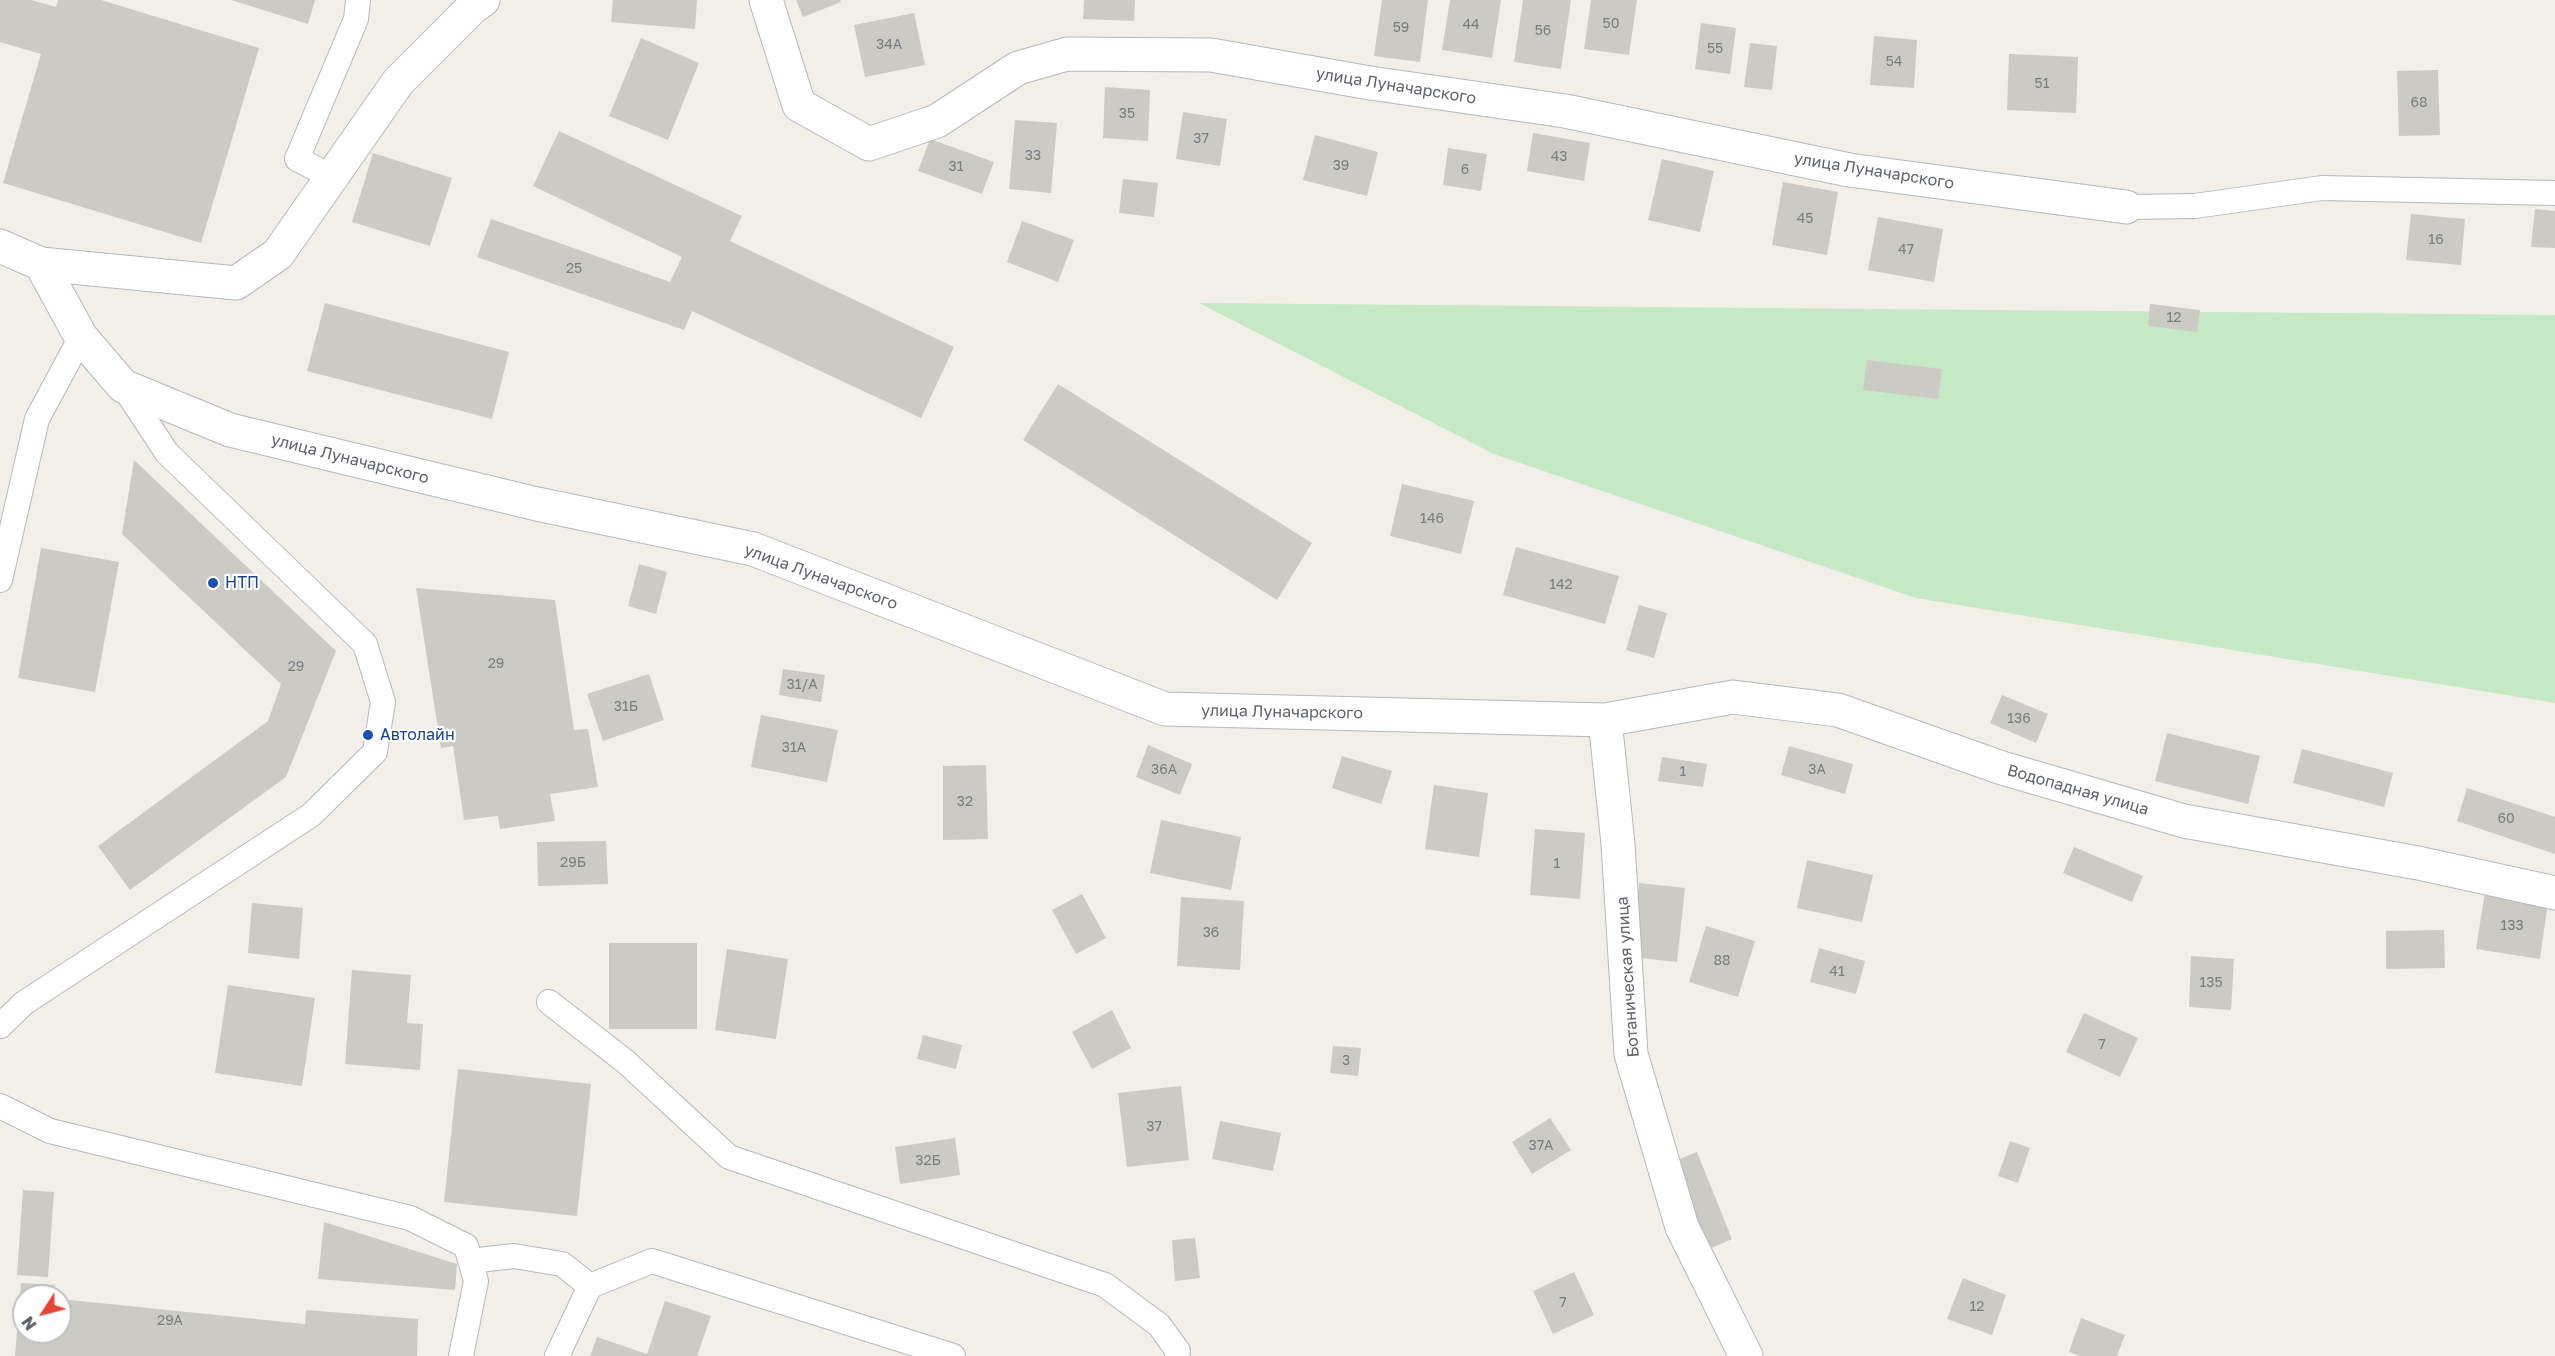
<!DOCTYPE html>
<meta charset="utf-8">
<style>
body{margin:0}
#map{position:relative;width:2555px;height:1356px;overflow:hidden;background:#f1efe8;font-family:"Golos Text",sans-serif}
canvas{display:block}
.north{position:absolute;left:12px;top:1284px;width:60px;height:60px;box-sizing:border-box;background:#fff;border:2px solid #bfc1c3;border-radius:50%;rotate:234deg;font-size:16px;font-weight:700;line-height:24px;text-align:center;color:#5f6368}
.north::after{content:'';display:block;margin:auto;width:21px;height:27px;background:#ea4335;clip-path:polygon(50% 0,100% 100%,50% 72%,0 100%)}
</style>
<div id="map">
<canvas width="2555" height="1356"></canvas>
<div class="north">N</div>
</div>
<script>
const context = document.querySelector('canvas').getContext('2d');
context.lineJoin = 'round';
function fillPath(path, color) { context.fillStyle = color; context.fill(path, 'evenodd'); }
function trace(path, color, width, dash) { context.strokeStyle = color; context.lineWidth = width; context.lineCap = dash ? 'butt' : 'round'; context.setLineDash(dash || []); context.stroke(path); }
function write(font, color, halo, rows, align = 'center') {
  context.font = font + ' "Golos Text",sans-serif'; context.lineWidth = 4.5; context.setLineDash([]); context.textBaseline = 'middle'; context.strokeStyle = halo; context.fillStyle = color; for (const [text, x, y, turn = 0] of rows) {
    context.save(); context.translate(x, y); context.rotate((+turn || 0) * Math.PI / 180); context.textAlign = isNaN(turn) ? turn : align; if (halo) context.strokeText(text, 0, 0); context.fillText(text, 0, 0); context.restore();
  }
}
const green = new Path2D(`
 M1199,303L2555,315V703L1916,598L1494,454Z`);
const building = new Path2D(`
 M0,0H31L56,7L58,0H101L259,48L201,243L3,183L41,54L0,42Z
 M231,0H315L308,24Z
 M613,0H697L695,29L611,22Z
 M796,0H840L841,2L803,17Z
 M1084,0H1135L1134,21L1083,19Z
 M1382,0H1428L1420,62L1374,56Z
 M1450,0H1501L1492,58L1442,50Z
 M1523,0H1571L1561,69L1514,62Z
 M1591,0H1637L1629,55L1584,49Z
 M914,13L925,65L865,77L854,25Z
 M1701,23L1736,28L1730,74L1695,69Z
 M1874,36L1917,40L1914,88L1870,85Z
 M641,38L699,63L668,140L609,116Z
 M1750,43L1777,46L1772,90L1744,87Z
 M2009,54L2078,57L2076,113L2007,110Z
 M2438,70L2440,135L2399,136L2397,71Z
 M1105,87L1150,90L1148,141L1103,138Z
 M1183,112L1227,119L1220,166L1176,159Z
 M1015,120L1057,123L1051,193L1009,189Z
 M559,131L742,216L730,241L954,347L921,418L692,311L684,330L477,257L491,219L670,282L682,257L533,186Z
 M1533,133L1590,143L1584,181L1527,171Z
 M1315,135L1378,152L1367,196L1303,180Z
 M930,139L994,162L982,194L918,171Z
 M1448,148L1487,154L1481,191L1443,185Z
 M373,153L452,178L430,246L352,222Z
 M1662,159L1714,171L1700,232L1648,220Z
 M1123,179L1158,183L1154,217L1119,213Z
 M1783,182L1838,192L1827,255L1772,245Z
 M2535,209L2555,211V248L2531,247Z
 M2411,214L2465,219L2461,265L2406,260Z
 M1878,217L1943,229L1934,282L1868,270Z
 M1022,221L1074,240L1058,282L1007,262Z
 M325,303L509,352L492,419L307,371Z
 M2150,304L2200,310L2197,332L2148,326Z
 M1867,360L1942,369L1938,399L1863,390Z
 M1058,384L1312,543L1277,600L1023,440Z
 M134,460L336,651L286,777L130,890L98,846L268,721L281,684L122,534Z
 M1402,484L1474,501L1461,554L1390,536Z
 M1516,547L1619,576L1605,624L1503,595Z
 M41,548L119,562L95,692L18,678Z
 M639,564L667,572L656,614L628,606Z
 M416,588L555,600L574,730L588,729L598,787L550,794L555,821L500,829L498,816L464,820L453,746L441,748Z
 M1639,605L1667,613L1654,658L1626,650Z
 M783,669L825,675L821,702L779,695Z
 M649,674L664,720L603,741L587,694Z
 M2002,695L2048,714L2036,743L1990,723Z
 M761,715L838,730L827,782L751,767Z
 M2167,733L2260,756L2248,804L2155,781Z
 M1148,745L1192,764L1180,795L1136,777Z
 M1789,746L1853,764L1845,794L1781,775Z
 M2302,749L2393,773L2384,807L2293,783Z
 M1342,756L1392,771L1381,804L1332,788Z
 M1662,757L1707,764L1703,787L1658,781Z
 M986,765L988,839L943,840V766Z
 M1434,785L1488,793L1479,857L1425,849Z
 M2467,788L2555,817V854L2457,821Z
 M1161,820L1241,837L1231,890L1150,873Z
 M1535,829L1585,833L1580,899L1530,895Z
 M606,841L608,884L538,886L537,842Z
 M2074,847L2143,876L2132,902L2063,873Z
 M1807,860L1873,875L1862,922L1797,908Z
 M1639,883L1685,888L1677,962L1632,957Z
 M2485,892L2548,902L2540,959L2476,949Z
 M1082,894L1106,938L1076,954L1052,910Z
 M1181,897L1244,901L1240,970L1177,966Z
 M252,903L303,908L299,959L248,953Z
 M1706,926L1755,941L1738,997L1689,982Z
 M2444,930L2445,968L2386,969V931Z
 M609,943H697V1029H609Z
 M1819,948L1865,961L1856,994L1810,982Z
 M727,949L788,959L776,1039L715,1030Z
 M2191,956L2234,959L2231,1010L2189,1007Z
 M352,970L411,975L407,1023L423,1024L420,1070L345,1064Z
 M228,985L315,998L302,1086L215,1073Z
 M1112,1010L1131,1048L1092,1069L1072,1032Z
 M2084,1013L2138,1038L2120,1077L2066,1052Z
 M923,1035L962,1045L956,1069L917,1059Z
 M1333,1046L1361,1048L1358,1076L1330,1073Z
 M458,1069L591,1084L577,1216L444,1202Z
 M1181,1086L1189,1160L1127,1167L1118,1093Z
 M1550,1118L1571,1150L1532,1174L1512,1142Z
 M1220,1121L1281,1133L1273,1171L1212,1159Z
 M955,1138L960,1175L900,1184L895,1147Z
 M2010,1141L2030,1148L2018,1183L1998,1176Z
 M1697,1152L1732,1239L1707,1250L1672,1162Z
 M23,1190L54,1192L48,1277L17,1275Z
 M324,1222L457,1264L455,1290L318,1279Z
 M1195,1238L1200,1278L1175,1281L1172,1240Z
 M1574,1272L1594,1315L1553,1334L1533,1291Z
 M1963,1278L2006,1295L1992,1335L1947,1319Z
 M21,1283L55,1285L54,1296H24V1332H60V1299L305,1324L306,1310L418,1319L417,1356H15Z
 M665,1301L711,1316L697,1356H590L597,1337L647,1354Z
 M2081,1318L2125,1335L2117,1356H2080L2069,1352Z`);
const service = new Path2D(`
 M332,177L297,159L356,19L358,0
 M2126,207L2195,206L2322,188L2555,193
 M0,580L37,419L81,337
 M549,1002L626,1062L729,1157L1105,1285L1159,1325L1178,1351L1177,1356
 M0,1026L24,1003L311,815L375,752L383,702L365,644L167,453L123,386
 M0,1106L50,1131L410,1218L466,1246L476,1281L461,1356
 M470,1261L514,1256L562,1264L590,1286
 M557,1356L590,1286L652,1261L953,1356`);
const minor = new Path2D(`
 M766,0L799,105L869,144L937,121L1018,68L1067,54L1211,55L1370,83L1565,111L1849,170L2126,207
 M0,246L41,264L81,337L123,386L230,430L537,504L753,549L1165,709L1605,720L1733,697L1838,710L2002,768L2184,821L2418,863L2555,893
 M41,264L236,283L278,254L398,82L473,7L483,0
 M1605,720L1618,844L1631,1054L1682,1227L1746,1356`);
const markers = [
 [213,583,6,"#1a4fb4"],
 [368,735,6,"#1a4fb4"]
];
const numberNames = [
 ["50",1611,24],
 ["44",1471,25],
 ["59",1401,28],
 ["56",1543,31],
 ["34А",889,45],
 ["55",1715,49],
 ["54",1894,62],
 ["51",2042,84],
 ["68",2419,103],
 ["35",1127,114],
 ["37",1201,139],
 ["33",1033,156],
 ["43",1559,157],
 ["39",1341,166],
 ["31",956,167],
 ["6",1465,170],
 ["45",1805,219],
 ["16",2436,240],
 ["47",1906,250],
 ["25",574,269],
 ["12",2174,318],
 ["146",1432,519],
 ["142",1561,585],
 ["29",496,664],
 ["29",296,667],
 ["31/А",802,685],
 ["31Б",626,707],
 ["136",2019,719],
 ["31А",794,748],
 ["36А",1164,770],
 ["3А",1817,770],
 ["1",1683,772],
 ["32",965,802],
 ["60",2506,819],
 ["29Б",573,863],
 ["1",1557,864],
 ["133",2512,926],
 ["36",1211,933],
 ["88",1722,961],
 ["41",1837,972],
 ["135",2211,983],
 ["7",2102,1045],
 ["3",1346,1061],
 ["37",1154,1127],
 ["37А",1541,1146],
 ["32Б",928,1161],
 ["7",1563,1303],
 ["12",1977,1307],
 ["29А",170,1321]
];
const streetNames = [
 ["улица Луначарского",1396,86,9],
 ["улица Луначарского",1874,171,9],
 ["улица Луначарского",350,459,14],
 ["улица Луначарского",821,577,20],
 ["улица Луначарского",1282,712,1],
 ["Водопадная улица",2078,790,16],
 ["Ботаническая улица",1628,977,-94]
];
const transitNames = [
 ["НТП",225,583],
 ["Автолайн",380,735]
];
fillPath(green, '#c5e8c5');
fillPath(building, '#cccac5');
trace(service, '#b5b8bc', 26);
trace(minor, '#b5b8bc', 35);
trace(service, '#fff', 24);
trace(minor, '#fff', 33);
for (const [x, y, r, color] of markers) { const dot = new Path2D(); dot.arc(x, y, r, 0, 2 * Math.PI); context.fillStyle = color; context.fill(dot); trace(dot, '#fff', 2); }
write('14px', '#7a7d7f', null, numberNames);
write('16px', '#5f6368', '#fff', streetNames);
write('16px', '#164399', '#fff', transitNames, 'left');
</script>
